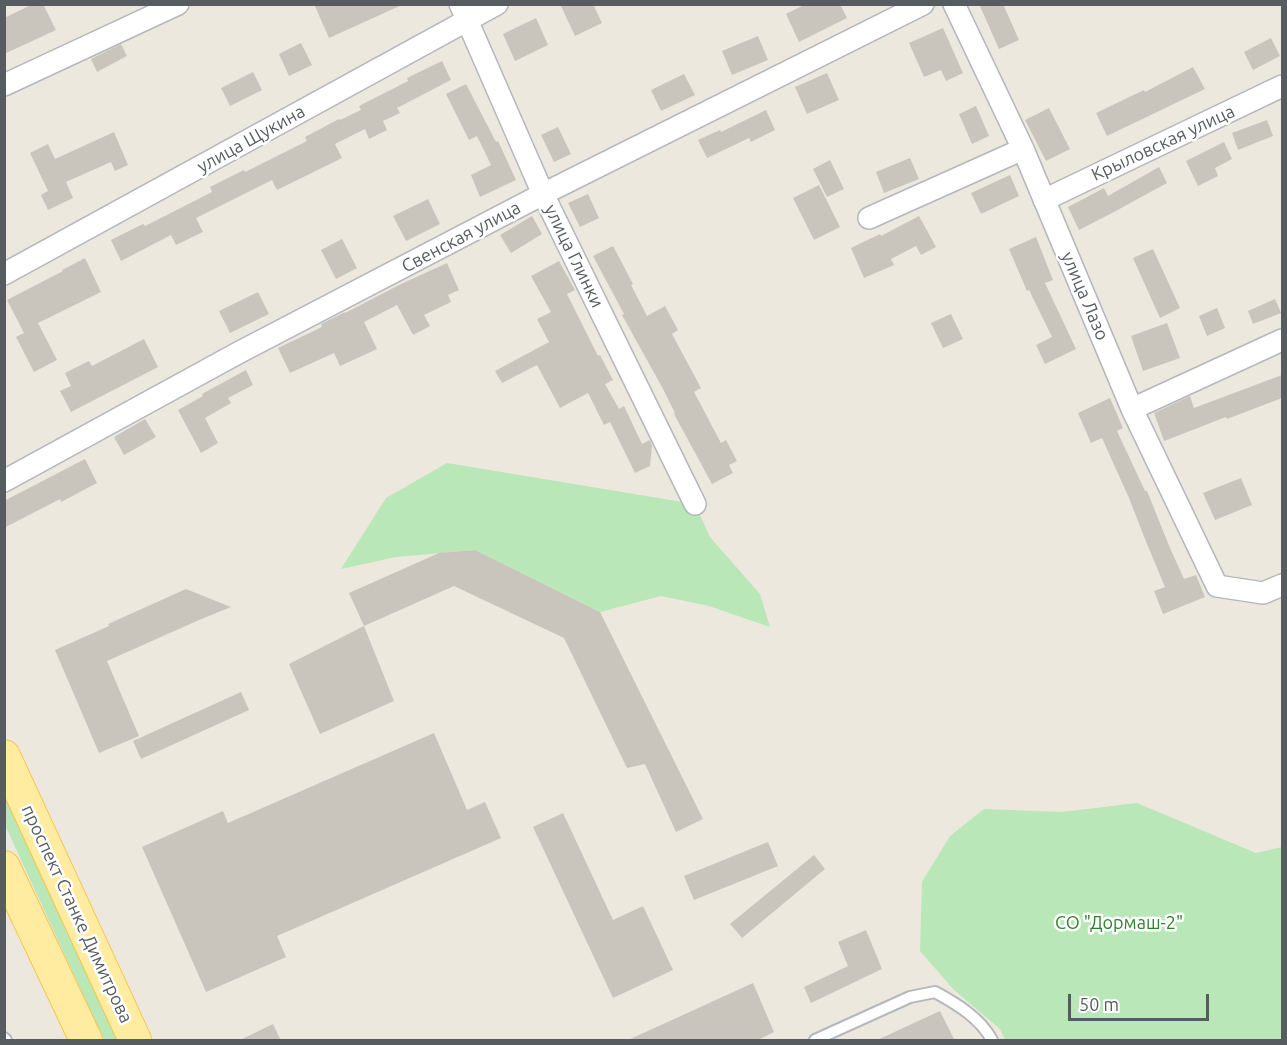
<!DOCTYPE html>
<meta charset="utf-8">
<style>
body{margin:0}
#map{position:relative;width:1287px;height:1045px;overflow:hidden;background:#ece8de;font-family:Ubuntu,sans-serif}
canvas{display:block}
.frame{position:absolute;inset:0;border:6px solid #575c61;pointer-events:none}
.scale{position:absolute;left:1068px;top:994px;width:141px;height:27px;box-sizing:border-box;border:3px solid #575c61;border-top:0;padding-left:8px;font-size:18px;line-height:21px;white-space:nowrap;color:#575c61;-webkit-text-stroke:4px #fff;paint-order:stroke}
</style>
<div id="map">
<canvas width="1287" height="1045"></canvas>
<div class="frame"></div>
<div class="scale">50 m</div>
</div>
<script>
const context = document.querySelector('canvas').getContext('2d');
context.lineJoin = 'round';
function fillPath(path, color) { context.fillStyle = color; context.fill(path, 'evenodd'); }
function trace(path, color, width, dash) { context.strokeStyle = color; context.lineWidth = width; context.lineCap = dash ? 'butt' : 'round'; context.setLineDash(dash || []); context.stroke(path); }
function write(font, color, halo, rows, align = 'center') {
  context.font = font + ' Ubuntu,sans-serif'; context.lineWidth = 5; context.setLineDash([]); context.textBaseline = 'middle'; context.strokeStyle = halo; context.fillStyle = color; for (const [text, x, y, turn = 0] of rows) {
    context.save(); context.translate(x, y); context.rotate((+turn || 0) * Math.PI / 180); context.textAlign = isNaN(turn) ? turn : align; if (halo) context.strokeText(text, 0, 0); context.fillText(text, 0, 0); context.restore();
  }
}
const green = new Path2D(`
 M447,463L695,504L710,537L760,594L770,627L709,606L661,596L600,612L475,550L396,557L341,569L386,498Z
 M4,788L122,1040H104L5,825Z
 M1137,803L1256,853L1282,847V1040H1005L1000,1029L954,990L920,951L922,882L950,836L984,809L1062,812Z`);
const building = new Path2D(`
 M33,4H43L56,30L4,54V18Z
 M314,4H404L329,38Z
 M560,4H593L602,23L575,36Z
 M806,4H840L847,18L799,42L786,14Z
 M979,4H1003L1019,40L999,49Z
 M536,18L548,45L515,61L503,34Z
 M943,28L963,73L946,81L941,70L924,77L909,43Z
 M758,36L768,60L732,75L722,51Z
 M1271,38L1280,56L1253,70L1244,52Z
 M301,43L312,65L289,76L279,54Z
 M121,44L127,56L97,72L91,59Z
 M442,61L451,80L397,108L400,113L383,121L387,130L369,139L365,129L335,144L342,158L277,190L272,180L196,218L203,232L176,245L171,235L121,261L111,240L143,224L145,226L212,192L210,187L244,170L245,172L307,141L305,137L339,119L340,120L361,110L359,106L408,81L407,78Z
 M1193,67L1205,89L1107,136L1096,113L1144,90L1145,92Z
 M253,72L262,90L230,106L221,88Z
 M827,73L839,100L807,114L795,87Z
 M684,74L695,95L661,111L651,90Z
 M466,84L496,142L498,141L516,180L480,197L471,175L491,165L477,136L469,140L446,94Z
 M976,106L989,136L972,144L959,114Z
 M1049,108L1070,149L1046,161L1025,120Z
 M766,110L775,130L751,142L749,138L707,158L698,140L720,130L721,132Z
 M1267,120L1273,136L1238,150L1232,133Z
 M558,127L571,154L554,162L541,135Z
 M114,132L128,165L115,171L111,162L66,182L73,198L48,210L41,195L48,191L30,153L48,144L55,159Z
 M1224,142L1232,159L1215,168L1218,176L1198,186L1186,161Z
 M910,158L919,179L884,193L876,172Z
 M830,160L844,189L827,197L813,169Z
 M1159,167L1167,183L1112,213L1079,230L1068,207L1104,188L1108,196Z
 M1010,175L1019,196L981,214L971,193Z
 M819,185L840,227L814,240L793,198Z
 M588,194L599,218L580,227L568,203Z
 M428,199L440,224L406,241L393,216Z
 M532,216L542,234L511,253L500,235Z
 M919,216L936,247L921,255L916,246L891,259L894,265L864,278L851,248L880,234L881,236Z
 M1036,237L1053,280L1045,283L1076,349L1045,364L1036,345L1052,337L1029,290L1027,291L1009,249Z
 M342,239L357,268L336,279L321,250Z
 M613,246L633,284L631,285L647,316L665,306L678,330L672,334L701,388L694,392L721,443L726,440L737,461L729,465L733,473L712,484L674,414L675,413L662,387L622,315L624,314L593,256Z
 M1153,249L1180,308L1160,318L1133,258Z
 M85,258L101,292L38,323L57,360L34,372L16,337L24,333L7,300L63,271L62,270Z
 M559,261L575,290L567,294L598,356L600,355L613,380L605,384L619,409L624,406L642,444L650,440L652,446L650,466L635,473L610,422L604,425L588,393L560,408L537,365L502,383L495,371L549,342L537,319L551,312L531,276Z
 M447,263L459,290L448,295L451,302L424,315L430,326L413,335L397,305L364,322L377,349L340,366L334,353L290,373L278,348L322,327L321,324L345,312V313L401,284Z
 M258,292L269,314L230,333L219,311Z
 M1275,299L1281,313L1253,324L1248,311Z
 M1217,308L1225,328L1207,336L1199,316Z
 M951,314L963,339L943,348L931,323Z
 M1167,323L1180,358L1143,371L1131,336Z
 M144,339L158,367L71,412L60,391L71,386L65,373L89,361L92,366Z
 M246,370L253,385L228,398L231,403L205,418L218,443L201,453L178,410L203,396L202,394Z
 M1282,375V398L1227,419L1226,417L1164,441L1154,413L1190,396L1194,408Z
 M1110,398L1123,428L1117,431L1145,491H1147L1170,548L1184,579L1196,575L1205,597L1163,614L1154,591L1165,587L1147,544L1129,498L1102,438L1091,443L1078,413Z
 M145,419L156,437L124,455L114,437Z
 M85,459L97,483L61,502L60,499L4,528V501Z
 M1241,478L1252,505L1215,520L1203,493Z
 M475,550L600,612L703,819L676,832L645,764L627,768L564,638L454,586L364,626L349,593L439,553Z
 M186,589L231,607L199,620L107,661L139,736L99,753L55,650L109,626L108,624Z
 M364,626L394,701L320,734L289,664Z
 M241,692L249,710L141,759L133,741Z
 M434,733L467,810L485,802L501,838L277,936L286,957L206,992L142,847L223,811L228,823Z
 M563,813L613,920L643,906L673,970L613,998L533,827Z
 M768,842L778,866L694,900L684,876Z
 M814,855L825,869L742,938L730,924Z
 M866,930L882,969L811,1003L804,987L848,966L838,942Z
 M753,983L774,1032L756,1041H626Z
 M940,1011L955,1041H875Z
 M273,1024L281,1041H238Z`);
const service = new Path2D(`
 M4,1038L6,1040
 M815,1040L910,997L935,992C957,1004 980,1018 992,1040`);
const minor = new Path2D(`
 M460,4L543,194L695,504
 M954,4L1023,149L1132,409L1217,586L1263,593L1282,585
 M4,85L178,4
 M1044,200L1282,86
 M869,218L1023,149
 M4,274L497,4
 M1132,409L1282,340
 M4,481L238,353L543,194L923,4`);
const primary = new Path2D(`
 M4,756L135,1040
 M4,867L86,1040`);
const streetNames = [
 ["улица Щукина",251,139,-29],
 ["Крыловская улица",1163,143,-25],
 ["Свенская улица",461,237,-28],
 ["улица Глинки",574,256,64],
 ["улица Лазо",1085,296,67],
 ["проспект Станке Димитрова",77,914,65]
];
const parkNames = [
 ["СО \"Дормаш-2\"",1119,923]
];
fillPath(green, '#b9e7b7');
fillPath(building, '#c9c5bd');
trace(service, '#b4b7bd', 14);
trace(minor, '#b4b7bd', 24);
trace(primary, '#fcc347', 34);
trace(service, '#fff', 10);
trace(minor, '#fff', 21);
trace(primary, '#ffeca0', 32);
write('18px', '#575c61', '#fff', streetNames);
write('18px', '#2d832e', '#fff', parkNames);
</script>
